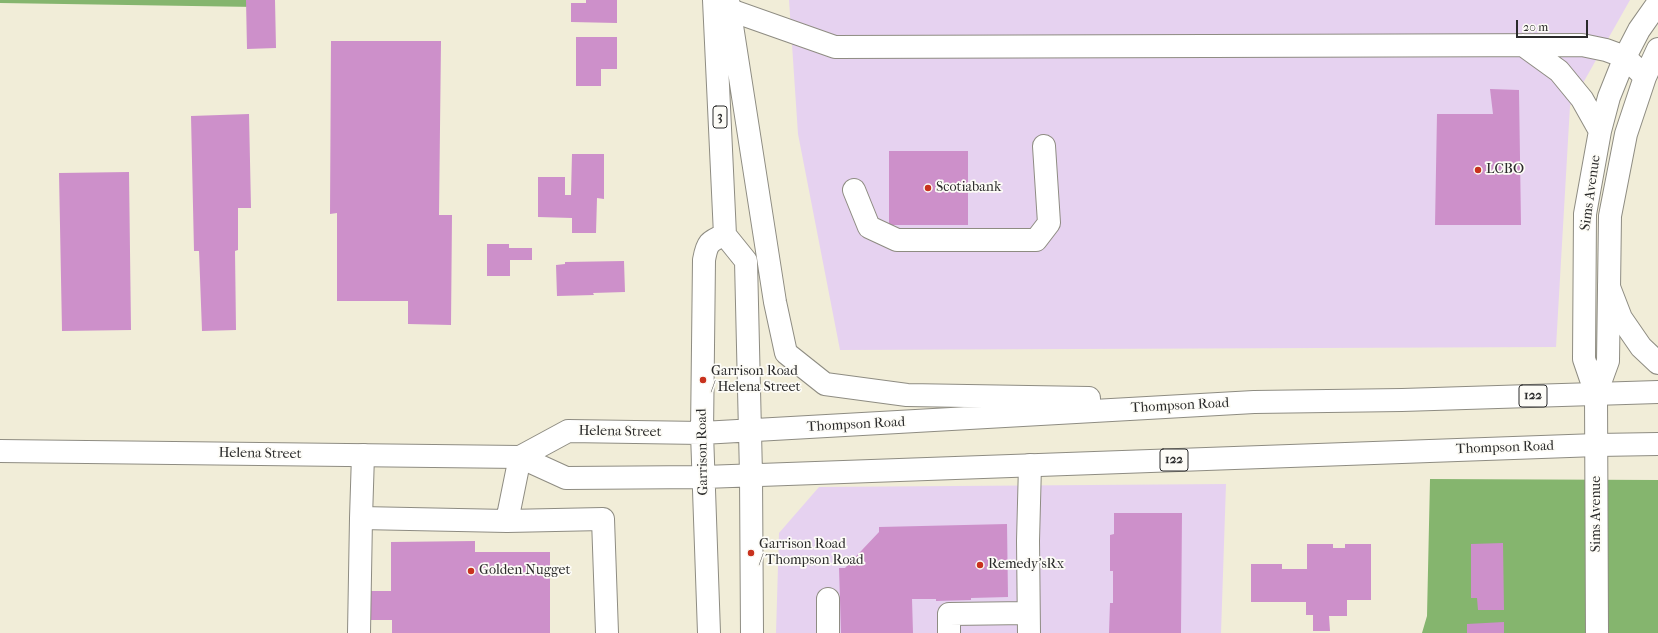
<!DOCTYPE html>
<style>
body{margin:0}
#map{position:relative;width:1658px;height:633px;overflow:hidden;background:#f1edd8;font-family:"IM FELL French Canon",serif}
canvas{display:block}
.scale{position:absolute;left:1516px;top:20px;width:72px;height:18px;box-sizing:border-box;border:2px solid #2b2b2b;border-top:0;padding-left:5px;font-size:12px;line-height:14px;white-space:nowrap;color:#2b2b2b;-webkit-text-stroke:3px #fdfcf7;paint-order:stroke}
</style>
<div id="map">
<canvas width="1658" height="633"></canvas>
<div class="scale">20 m</div>
</div>
<script>
const context = document.querySelector('canvas').getContext('2d');
context.lineJoin = 'round';
function fillPath(path, color) { context.fillStyle = color; context.fill(path, 'evenodd'); }
function trace(path, color, width, dash) { context.strokeStyle = color; context.lineWidth = width; context.lineCap = dash ? 'butt' : 'round'; context.setLineDash(dash || []); context.stroke(path); }
function write(font, color, halo, rows, align = 'center') {
  context.font = font + ' "IM FELL French Canon",serif'; context.lineWidth = 3.5; context.setLineDash([]); context.textBaseline = 'middle'; context.strokeStyle = halo; context.fillStyle = color; for (const [text, x, y, turn = 0] of rows) {
    context.save(); context.translate(x, y); context.rotate((+turn || 0) * Math.PI / 180); context.textAlign = isNaN(turn) ? turn : align; if (halo) context.strokeText(text, 0, 0); context.fillText(text, 0, 0); context.restore();
  }
}
const built = new Path2D(`
 M789,0H1630L1570,106L1556,347L840,350L798,134Z
 M1226,484L1221,633H776L779,533L819,487Z`);
const forest = new Path2D(`
 M0,0H268L256,7L0,3Z
 M1430,479L1658,480V633H1422L1427,616Z`);
const building = new Path2D(`
 M246,0H275L276,48L247,49Z
 M586,0H617V23L571,22V3H586Z
 M576,37H617V69H601V86H576Z
 M331,41H441L439,215H452L451,325L408,324V301H337V213L330,214Z
 M1490,89L1519,90L1521,225H1435L1437,114H1493Z
 M249,114L251,208H238V250L235,251L236,330L202,331L199,251H194L191,116Z
 M889,151H968V225H889Z
 M572,154H604V199L597,198L596,233H572V218L538,217V177H565V195H571Z
 M129,172L131,330L62,331L59,173Z
 M487,244H509V248H532V260H510V276H487Z
 M624,261L625,292L593,293L594,295L557,296L556,265L565,264V262Z
 M1114,513H1182L1181,633H1109L1110,603H1113V571H1110V535L1114,534Z
 M1007,524L1008,597L971,598V600L936,601V599H912L913,633H841L839,568H845L879,532V527Z
 M475,541V552H550V633H392V620H367V591H391V542Z
 M1503,543L1504,610H1478L1477,598H1471V544Z
 M1307,544H1333V548H1345V544H1371V600H1347V616H1329L1330,631H1313V615H1306V602H1251V564H1282V569H1307Z
 M1504,622V633H1467V624Z`);
const minor = new Path2D(`
 M730,10L835,47L1582,45L1606,50L1625,57L1645,77
 M1523,45L1559,71L1582,99L1600,131
 M854,190L869,227L897,240H1036L1049,223L1044,146
 M1596,394L1608,361L1610,216L1626,134L1645,77L1658,49
 M520,457L507,521L603,519L607,633
 M361,518L363,455
 M359,633L361,518L507,521
 M828,633V599
 M949,633V614L1028,613
 M1029,633L1028,541L1030,465
 M1597,633L1596,394L1584,359L1585,214L1600,131L1609,97L1625,57L1639,30L1658,3`);
const major = new Path2D(`
 M714,0L725,235L746,261L751,475L752,633
 M728,0L775,302L786,353L825,384L907,395L1089,398
 M1609,287L1621,318L1641,347L1658,363
 M0,451L520,457L566,478L704,477L1597,445L1658,444
 M520,457L568,431L702,433L1254,402L1402,400L1658,392
 M709,633L702,433L704,260C707,243 709,241 725,235`);
const markers = [
 [1478,170,4,"#c8321e"],
 [928,188,4,"#c8321e"],
 [703,380,4,"#c8321e"],
 [751,553,4,"#c8321e"],
 [980,565,4,"#c8321e"],
 [471,571,4,"#c8321e"]
];
const shields = [
 [720,117,14],
 [1533,396,28],
 [1174,460,28]
];
const shieldNames = [
 ["3",720,117],
 ["122",1533,396],
 ["122",1174,460]
];
const poiNames = [
 ["LCBO",1486,170],
 ["Scotiabank",936,188],
 ["Garrison Road",711,372],
 ["/ Helena Street",711,388],
 ["Garrison Road",759,545],
 ["/ Thompson Road",759,561],
 ["Remedy'sRx",988,565],
 ["Golden Nugget",479,571]
];
const streetNames = [
 ["Sims Avenue",1591,193,-82],
 ["Thompson Road",1180,406,-3],
 ["Thompson Road",856,425,-3],
 ["Helena Street",620,432,1],
 ["Thompson Road",1505,448,-2],
 ["Garrison Road",703,452,-91],
 ["Helena Street",260,454,1],
 ["Sims Avenue",1597,514,-90]
];
fillPath(built, '#e6d2f0');
fillPath(forest, '#85b56e');
fillPath(building, '#cd90ca');
trace(minor, '#8e8c82', 24);
trace(major, '#8e8c82', 24);
trace(minor, '#fff', 22);
trace(major, '#fff', 22);
for (const [x, y, r, color] of markers) { const dot = new Path2D(); dot.arc(x, y, r, 0, 2 * Math.PI); context.fillStyle = color; context.fill(dot); trace(dot, '#fdfcf7', 1.5); }
for (const [x, y, w] of shields) { const box = new Path2D(); box.roundRect(x - w / 2, y - 11, w, 22, 3); context.fillStyle = '#fdfcf7'; context.fill(box); trace(box, '#2b2b2b', 1); }
write('bold 13px', '#2b2b2b', null, shieldNames);
write('14px', '#2b2b2b', '#fdfcf7', poiNames, 'left');
write('14px', '#2b2b2b', '#fdfcf7', streetNames);
</script>
